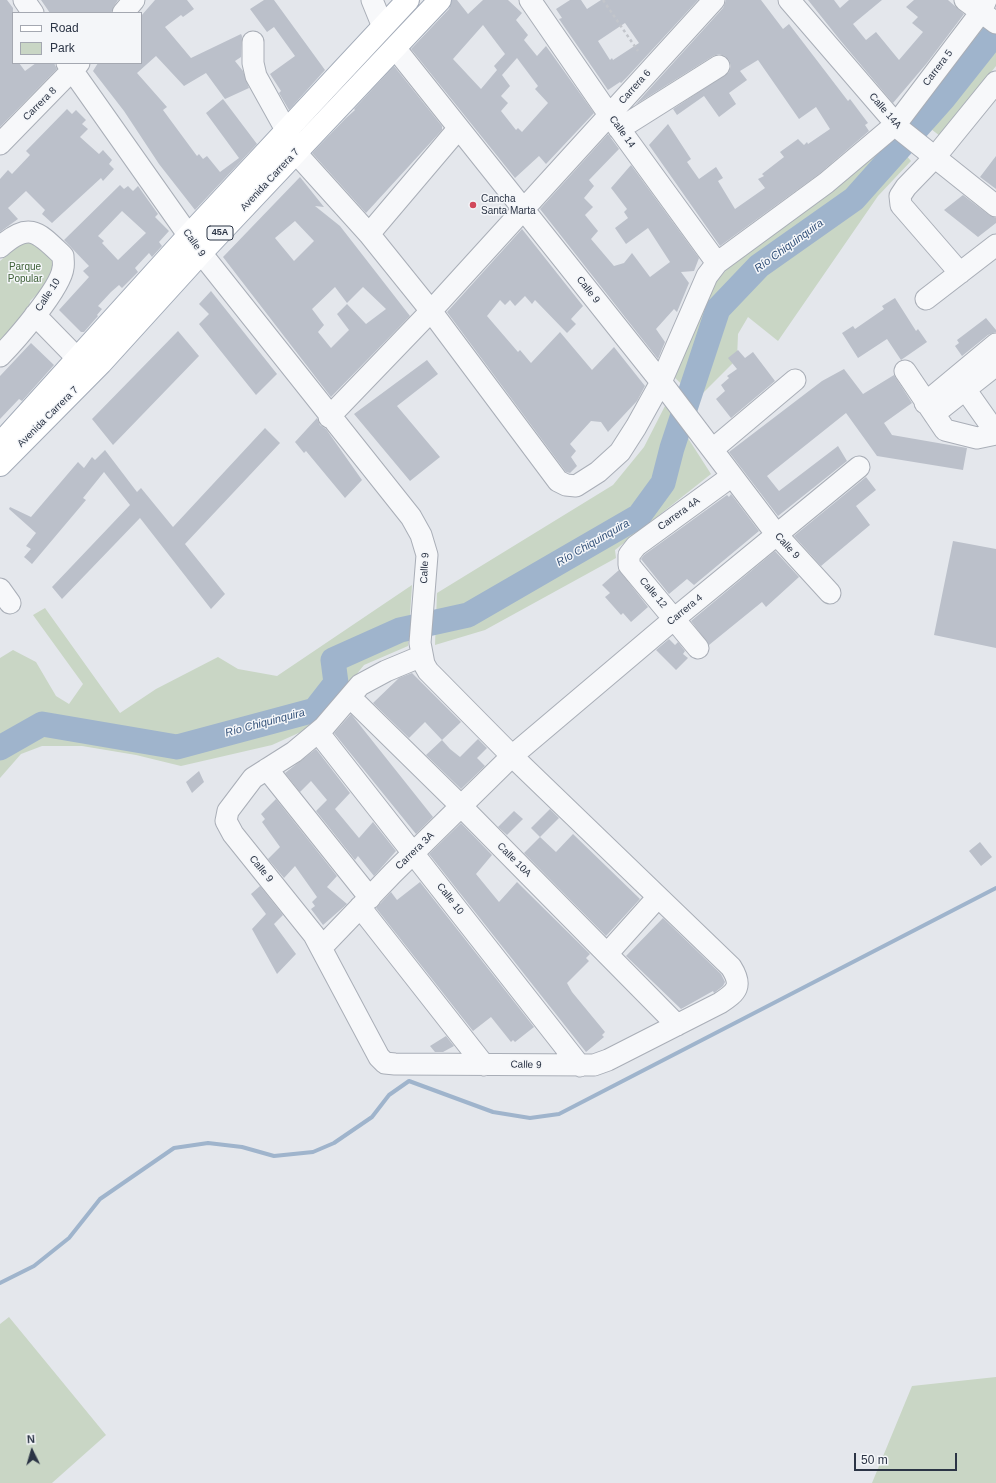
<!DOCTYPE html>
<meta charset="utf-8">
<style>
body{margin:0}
#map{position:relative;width:996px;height:1483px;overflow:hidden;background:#e4e7ec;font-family:Arial,sans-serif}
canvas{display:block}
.legend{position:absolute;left:12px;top:12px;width:130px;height:52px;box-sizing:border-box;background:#f4f6f9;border:1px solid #a4a8b1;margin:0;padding:5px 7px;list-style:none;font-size:12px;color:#2b3445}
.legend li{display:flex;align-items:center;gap:8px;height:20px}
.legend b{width:20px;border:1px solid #a4a8b1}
.north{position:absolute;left:12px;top:1431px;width:40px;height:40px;-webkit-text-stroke:3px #f4f6f9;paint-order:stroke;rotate:355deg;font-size:11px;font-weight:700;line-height:16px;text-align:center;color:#2b3445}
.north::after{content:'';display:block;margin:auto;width:14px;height:18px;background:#2b3445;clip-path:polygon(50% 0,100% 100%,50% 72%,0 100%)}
.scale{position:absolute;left:854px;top:1453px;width:103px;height:18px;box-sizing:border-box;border:2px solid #2b3445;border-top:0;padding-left:5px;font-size:12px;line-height:14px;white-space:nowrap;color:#2b3445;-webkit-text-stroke:3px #f4f6f9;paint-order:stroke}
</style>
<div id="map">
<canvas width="996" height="1483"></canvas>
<ul class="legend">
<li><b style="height:5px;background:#fff"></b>Road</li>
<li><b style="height:11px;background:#c9d6c5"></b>Park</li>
</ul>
<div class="north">N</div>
<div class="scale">50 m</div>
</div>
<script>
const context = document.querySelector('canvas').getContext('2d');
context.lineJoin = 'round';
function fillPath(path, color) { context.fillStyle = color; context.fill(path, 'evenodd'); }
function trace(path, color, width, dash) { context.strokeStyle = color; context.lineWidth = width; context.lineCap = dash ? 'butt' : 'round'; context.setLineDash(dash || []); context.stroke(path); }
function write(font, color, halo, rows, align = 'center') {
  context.font = font + ' Arial,sans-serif'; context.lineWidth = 3; context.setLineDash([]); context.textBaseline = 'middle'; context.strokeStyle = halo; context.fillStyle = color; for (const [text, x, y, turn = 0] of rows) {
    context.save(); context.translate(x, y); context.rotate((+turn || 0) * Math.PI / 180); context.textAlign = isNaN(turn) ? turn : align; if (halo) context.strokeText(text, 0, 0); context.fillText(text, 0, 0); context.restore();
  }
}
const green = new Path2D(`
 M983,26L996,37V66L940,136L913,115Z
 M893,140L911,161L878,196L778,341L748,317L738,334L737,359L697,399L673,376L716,281L732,264Z
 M39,237L61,271L30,301L29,309L0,347V261L28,238Z
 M666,404L711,474L615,550L616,558L485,630L435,645L437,593L613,485L644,447Z
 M412,585L408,646L364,665L323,716L303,731L272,745L181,766L136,755L82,746H42L21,754L0,778V658L13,650L36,662L56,696L69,704L83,684L33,615L45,608L120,713L156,689L218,657L238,669L277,676Z
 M9,1317L106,1435L52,1483H0V1324Z
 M996,1377V1483H872L912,1386Z`);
const stream = new Path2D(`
 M0,1283L34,1266L69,1238L100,1199L174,1148L208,1143L242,1147L274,1156L313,1152L334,1143L372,1117L389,1095L409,1081L493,1112L530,1118L559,1114L996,888`);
const river = new Path2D(`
 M0,748L42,724L177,747L315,710L336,683L333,660L400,630L468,615L639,516L663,483L672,448L718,309L759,266L854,199L943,99L996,32`);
const building = new Path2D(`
 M0,0H7L13,8V63H19L25,71L36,63H54L57,69L0,127Z
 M41,0H118L114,6L111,13H50Z
 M155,0H187L194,9L183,17L181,15L165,27L191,58L241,34L242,36L241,57L235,61L243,71L249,88L225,99L206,73L184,86L156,56L137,73L167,107L163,110L197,156L199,154L203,159L207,156L220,172L239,158L206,113L223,99L257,144L195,210L159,164L124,111L93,71L98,63H141V16Z
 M264,0H274L325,70L289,110L279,93L281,91L270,74L295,56L274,27L267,32L250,9Z
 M452,0H457L468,14L483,0H508L522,13L516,20L528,35L524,40L537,56L546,46L594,113L546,164L539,156L515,178L411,49L449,9ZM483,25L505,54L494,66L497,70L481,89L453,59ZM517,58L538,86L535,89L548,103L522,132L518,128L516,130L501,111L508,103L501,96L510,86L502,75Z
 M570,0H581L587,9L601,0H698L628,76L621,83L620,82L608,90L559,19L562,18L556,9ZM625,23L639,43L613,60L612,58L610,60L598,41Z
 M726,0H761L783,29L789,24L848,101L850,99L868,123L865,125L869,131L819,174L720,246L649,145L668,124L691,159L687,162L699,179L716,167L723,178L718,181L735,209L765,188L758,179L764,176L762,174L784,157L780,152L798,139L804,145L807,142L808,144L830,129L816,107L799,119L758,60L740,71L747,80L729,93L736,104L719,117L704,96L677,115L673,109L729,72L731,66L729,60L725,56L719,54L713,56L635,105L723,8Z
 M808,0H834L840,8L849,0H882L853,24L866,40L876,32L899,60L923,32L912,23L918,17L906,7L914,0H948L964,14L927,63L893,103L840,40Z
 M394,66L442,126V130L366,213L312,153L346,118L355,110L354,109Z
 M67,109L72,114L76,110L86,120L82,124L88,129L80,137L99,154L103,150L112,160L109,164L114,169L103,181L101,178L52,223L42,214L45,210L26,191L8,208L18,219L0,232V179L8,170L12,174L30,155L26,151Z
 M608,134L619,149L589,180L594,186L584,198L593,207L585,215L598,231L591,239L614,266L624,263L632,253L650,277L670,262L648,228L626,244L615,228L628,218L624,212L627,209L611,188L631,165L699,258L694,271L681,272L689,283L677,312L674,309L656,329L665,342L658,359L540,209Z
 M996,156V189L980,177Z
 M300,177L324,207L315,206L340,226L410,316L331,397L223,257ZM295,221L314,241L294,261L275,238ZM335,287L347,303L363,287L386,309L366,324L347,304L337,314L349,330L331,348L318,332L324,325L312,309Z
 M120,185L124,189L128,186L133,191L138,186L158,214L155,217L169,231L159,242L162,246L152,257L149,253L135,268L138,272L122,288L119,285L111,292L98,306L102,309L97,315L98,316L84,332H81L59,310L89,277L83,271L89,266L64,240ZM122,211L146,233L118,260L102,243L104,241L98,236Z
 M963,195L989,215L996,218V223L978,237L944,210Z
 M522,229L583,306L571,319L576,324L567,333L535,300L532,304L525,296L515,306L510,300L505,305L500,300L487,316L518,352L520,350L531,363L560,332L592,370L614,347L645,386L637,401L608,432L601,422L591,421L570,444L576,451L571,457L577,466L570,473L566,472L447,312Z
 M211,291L277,374L256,395L199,324L209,314L199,304Z
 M895,298L916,331L918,329L927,342L901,360L887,339L858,358L842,333L853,326L855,329L884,309L882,306Z
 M986,318L996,330V332L988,335L962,356L955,346L959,343L957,340Z
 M178,331L199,356L113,445L92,419Z
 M31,343L54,365L22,401L19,399L0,419V376Z
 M738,350L745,358L753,352L775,381L731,418L716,399L725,391L721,385L729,378L727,376L737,369L728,358Z
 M427,360L438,374L397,406L440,457L410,481L354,414Z
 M844,369L863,394L894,375L912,403L884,423L892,435L967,448L963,470L877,456L846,413L767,476L779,491L838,446L847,461L778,516L729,452L822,381Z
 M317,418L320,425L326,429L362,480L345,498L306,451L304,453L295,442Z
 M265,428L280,443L185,544L225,594L211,609L140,518L62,599L52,587L130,505L104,472L83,498L86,500L32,564L24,557L31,549L26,546L36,533L9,509L10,507L31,517L78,462L84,468L92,457L95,460L105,450L137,492L141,488L173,527Z
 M866,477L876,490L856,506L870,525L821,566L794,536Z
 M731,494L759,531L694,585L687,579L669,594L641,559L644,555L727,495L729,497Z
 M953,541L996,549V648L934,635Z
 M775,551L799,577L766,607L762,602L709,645L691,621Z
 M619,570L648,607L631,622L623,613L621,615L605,597L610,593L602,585Z
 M669,639L675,645L678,642L685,651L683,654L688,658L676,670L656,650Z
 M412,673L461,722L442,740L450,749L460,757L478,739L487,748L477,758L485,766L461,789L426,755L442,740L425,722L409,738L373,703L399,678Z
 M351,714L433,817L416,834L334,733Z
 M316,749L350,793L335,809L359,838L373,822L396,851L374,876L358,856L355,860L316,811L327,800L311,781L300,792L285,773Z
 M199,771L204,782L192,793L186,782Z
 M276,799L337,876L327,887L347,904L323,925L311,909L315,906L312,902L317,897L295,866L284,878L268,859L280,847L262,822L265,819L261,814Z
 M550,809L559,818L540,837L531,828Z
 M514,811L523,819L507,835L498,827Z
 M461,823L492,855L476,874L499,902L517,882L590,954L586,958L589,961L567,983L572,992L605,1032L602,1035L604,1037L586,1052L429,854Z
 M573,834L640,899L606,936L524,853L540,837L556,852Z
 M980,842L992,857L981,866L969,851Z
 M420,882L534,1027L515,1042L513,1040L511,1042L491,1017L473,1031L376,908L391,892L397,900Z
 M260,886L283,915L274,924L296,954L277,974L252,929L266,914L251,894Z
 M663,918L721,974L725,982L723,986L714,993L713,991L681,1009L626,956Z
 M446,1036L454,1046L443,1052H435L430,1046Z`);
const path = new Path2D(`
 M603,0L638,51`);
const minor = new Path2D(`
 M24,0L33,13
 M372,0L383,27
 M530,0L610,116L717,263
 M789,0L902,131L996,206
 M965,0L996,23
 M123,13L134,0
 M253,42V63L256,76L286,130
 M395,48L661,382L777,535L830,593
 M67,63L201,253L411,517L421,535L427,555L420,643L424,664L428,671L512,756L731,967C743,986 737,992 720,1003L608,1060L594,1065L395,1064L385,1063L379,1057L314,935L233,834L226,821L228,811L253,778L294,752L324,727L360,685L386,671L422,656
 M619,129L719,66
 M0,144L79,63
 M296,153L369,234L431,311L558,481L566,485L576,486L598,472L620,452L636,427L661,382L707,276L717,263L826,183L896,124L981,12L986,0
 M369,234L458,129
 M0,247C30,221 38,232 63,256C63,260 64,265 63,268C61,288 15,341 0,356
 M960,273L901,205L900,196L906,187L935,157L996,82
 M926,299L996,245
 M35,315L78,359
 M905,371L945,430L977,438L996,434
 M965,389L996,433
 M925,403L996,344
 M934,414L996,365
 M329,417L431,311L714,0
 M713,449L795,380
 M0,589L10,603
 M698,648L629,565V555L636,546L732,476
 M350,697L461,806L677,1025
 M318,732L580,1066
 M267,769L370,898
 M360,907L484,1065
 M321,948L393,873L512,756L674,619L859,467
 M607,954L658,897`);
const major = new Path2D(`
 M0,444L189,235L408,0
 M0,465L101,363L201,253L440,0`);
const markers = [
 [473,205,4,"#d1495b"]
];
const shields = [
 [220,233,26]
];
const shieldNames = [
 ["45A",220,233]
];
const streetNames = [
 ["Carrera 5",938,68,-53],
 ["Carrera 6",635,87,-48],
 ["Carrera 8",40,104,-45],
 ["Calle 14A",885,111,49],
 ["Calle 14",622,132,54],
 ["Avenida Carrera 7",270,180,-47],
 ["Calle 9",194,243,55],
 ["Calle 9",588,290,52],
 ["Calle 10",48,295,-57],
 ["Avenida Carrera 7",48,417,-45],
 ["Carrera 4A",679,514,-36],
 ["Calle 9",787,546,48],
 ["Calle 9",425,568,-87],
 ["Calle 12",653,593,50],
 ["Carrera 4",685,610,-39],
 ["Carrera 3A",415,851,-44],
 ["Calle 10A",514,860,45],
 ["Calle 9",261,869,51],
 ["Calle 10",450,899,52],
 ["Calle 9",526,1065,1]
];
const poiNames = [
 ["Cancha",481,199],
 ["Santa Marta",481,211]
];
const parkNames = [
 ["Parque",25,267],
 ["Popular",25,279]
];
const waterNames = [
 ["Río Chiquinquira",789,246,-36],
 ["Río Chiquinquira",593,543,-30],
 ["Río Chiquinquira",265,723,-15]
];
fillPath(green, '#c9d6c5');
trace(stream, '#9fb4cc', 4);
trace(river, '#9fb4cc', 25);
fillPath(building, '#bbc0ca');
trace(minor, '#a9aeb7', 23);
trace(major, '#a3abb8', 24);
trace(path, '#c2c5cb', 2.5, [3, 3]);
trace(minor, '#f7f8fa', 21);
trace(major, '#fff', 22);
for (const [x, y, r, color] of markers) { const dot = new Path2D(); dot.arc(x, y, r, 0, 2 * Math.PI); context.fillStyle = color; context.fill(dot); trace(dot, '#f4f6f9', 1.5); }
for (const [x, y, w] of shields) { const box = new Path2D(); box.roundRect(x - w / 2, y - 7, w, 14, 3); context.fillStyle = '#f4f6f9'; context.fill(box); trace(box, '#2b3445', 1); }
write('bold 9px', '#2b3445', null, shieldNames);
write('10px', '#2b3445', '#f4f6f9', streetNames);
write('10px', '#2b3445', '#f4f6f9', poiNames, 'left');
write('10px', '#3f6138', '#f4f6f9', parkNames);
write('italic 11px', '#34527a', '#f4f6f9', waterNames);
</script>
